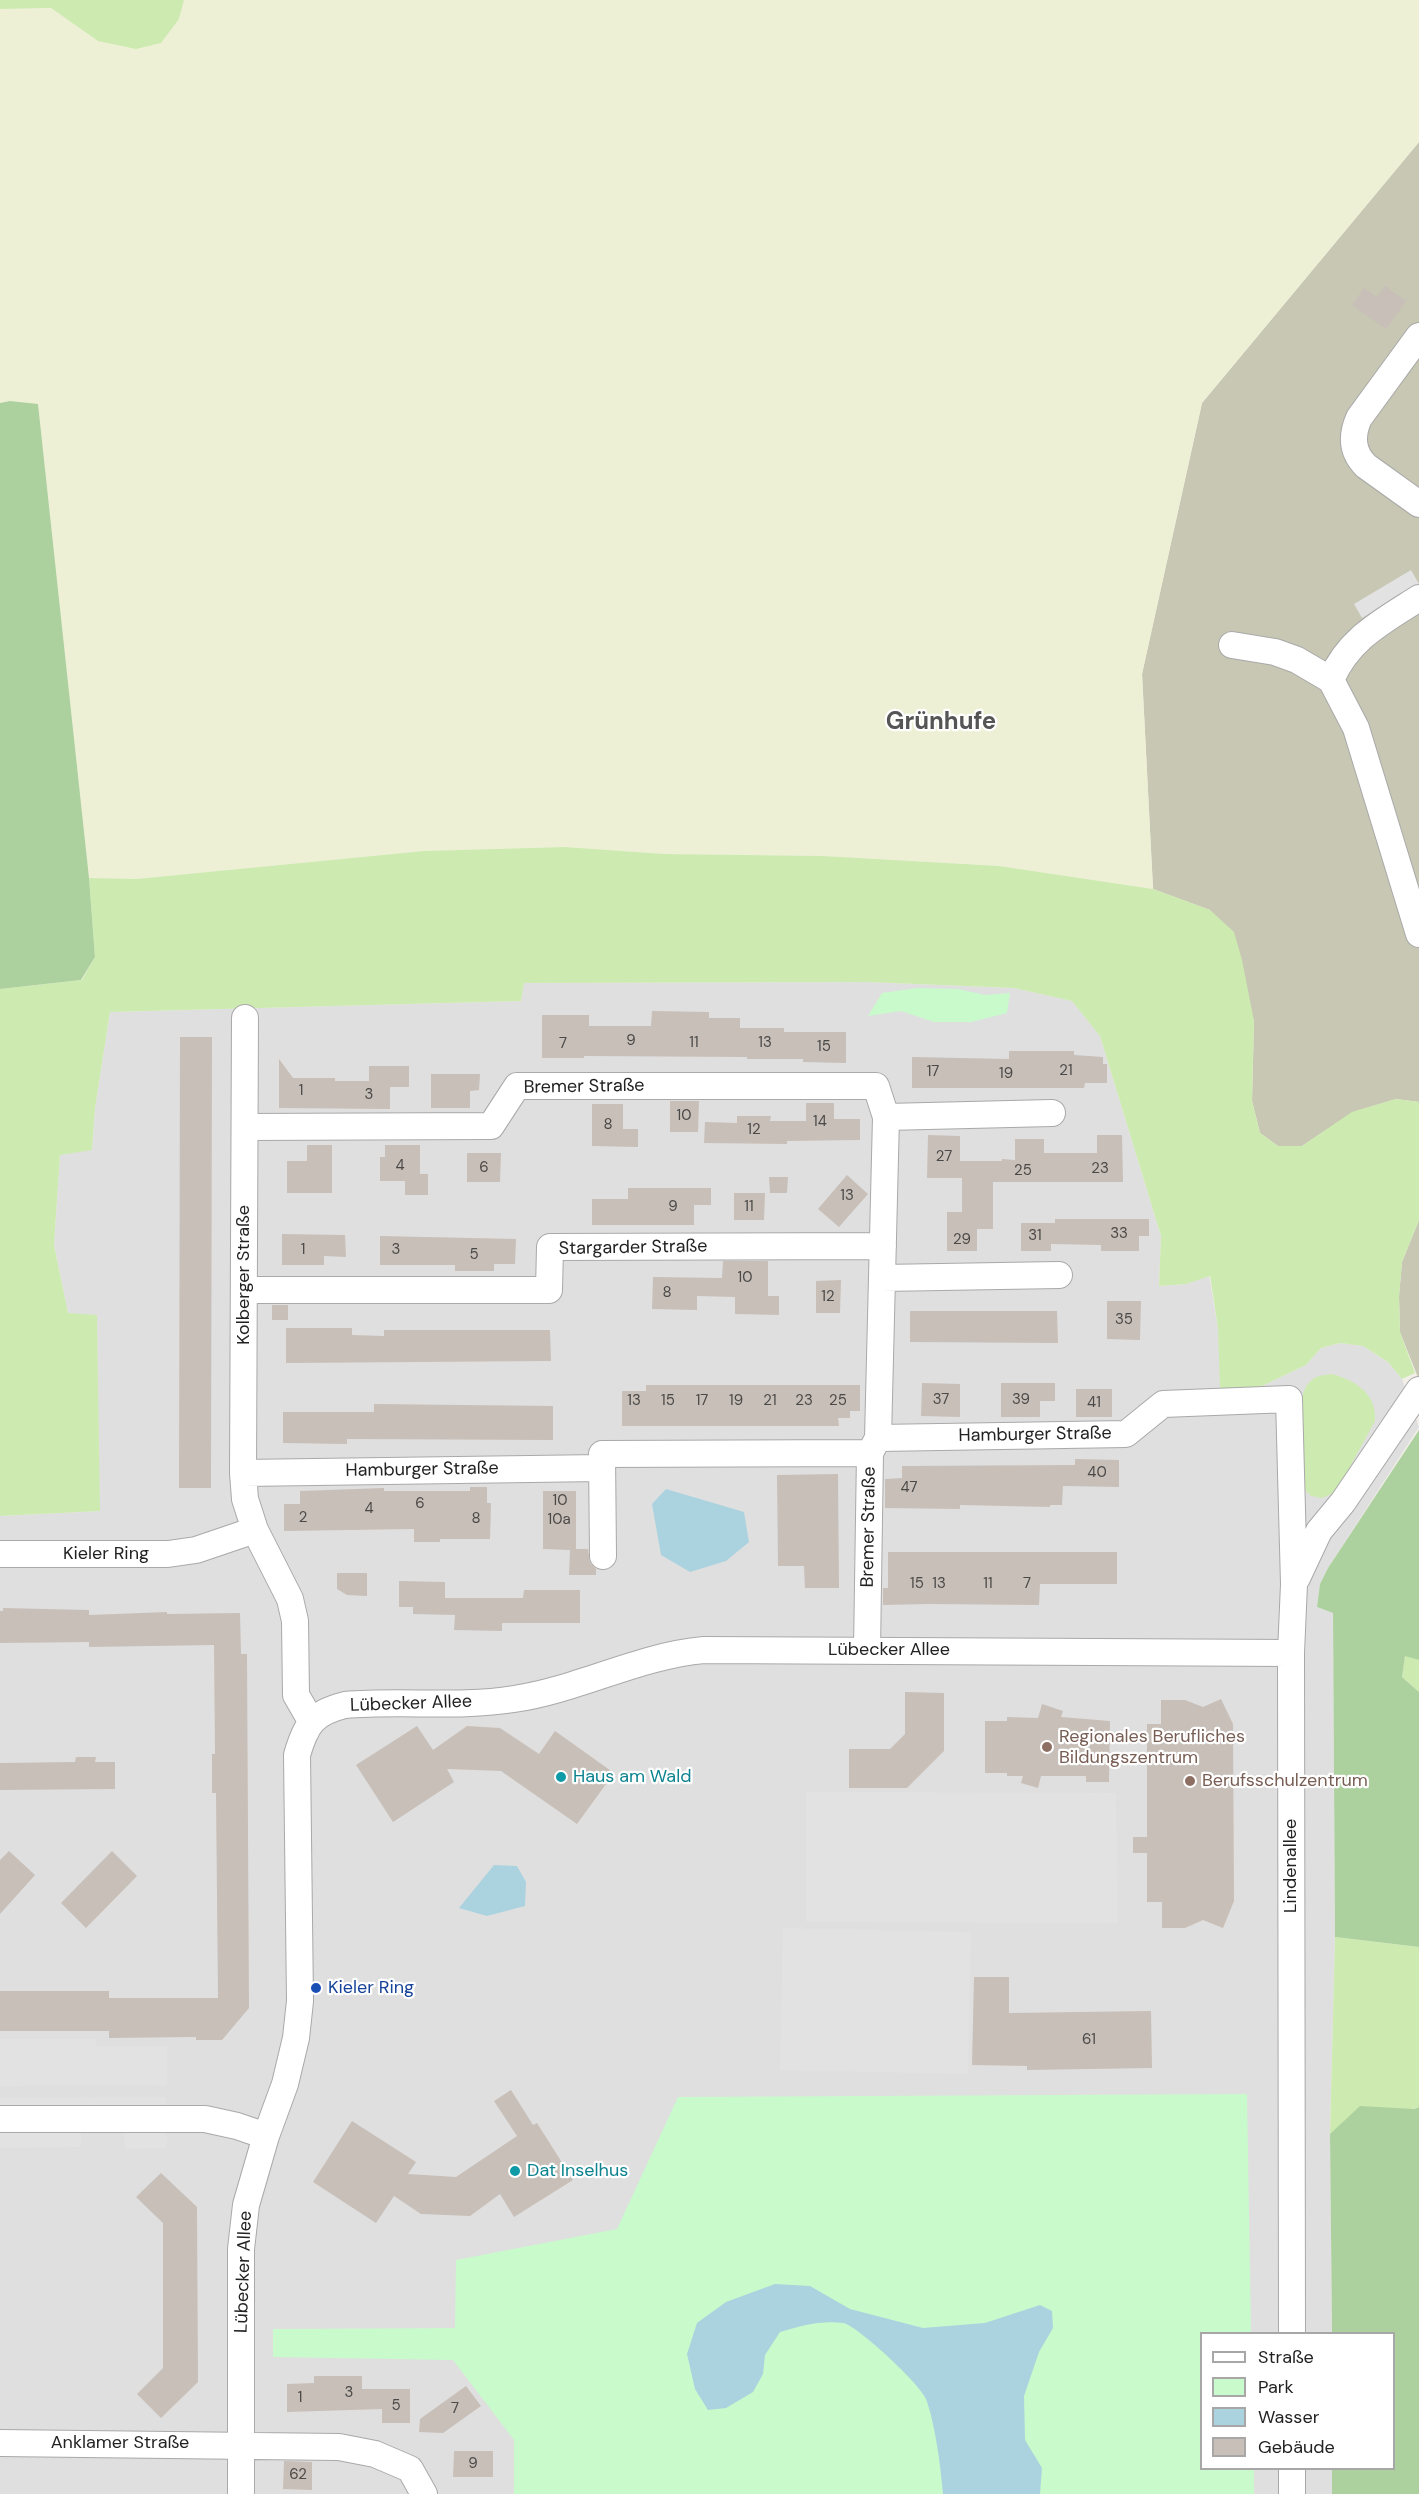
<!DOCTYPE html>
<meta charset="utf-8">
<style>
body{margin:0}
#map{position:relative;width:1419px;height:2494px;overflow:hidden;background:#f2efe9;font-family:"DM Sans",sans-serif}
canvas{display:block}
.legend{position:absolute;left:1200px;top:2332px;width:195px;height:138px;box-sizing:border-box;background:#fff;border:2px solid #a7a7a7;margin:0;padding:8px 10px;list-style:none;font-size:18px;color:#222}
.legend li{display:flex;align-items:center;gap:12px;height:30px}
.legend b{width:30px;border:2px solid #a7a7a7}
</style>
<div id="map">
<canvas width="1419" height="2494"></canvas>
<ul class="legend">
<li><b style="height:8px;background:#fff"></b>Straße</li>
<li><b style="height:16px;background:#c8facc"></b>Park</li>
<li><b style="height:16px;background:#aad3df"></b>Wasser</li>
<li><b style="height:16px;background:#c7bfb8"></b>Gebäude</li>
</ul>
</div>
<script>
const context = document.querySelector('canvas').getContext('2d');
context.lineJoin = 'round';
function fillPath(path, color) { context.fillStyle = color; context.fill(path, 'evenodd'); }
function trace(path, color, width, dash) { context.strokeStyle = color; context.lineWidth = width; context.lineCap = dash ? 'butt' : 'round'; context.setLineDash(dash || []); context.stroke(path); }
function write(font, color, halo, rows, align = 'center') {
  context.font = font + ' "DM Sans",sans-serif'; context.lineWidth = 4.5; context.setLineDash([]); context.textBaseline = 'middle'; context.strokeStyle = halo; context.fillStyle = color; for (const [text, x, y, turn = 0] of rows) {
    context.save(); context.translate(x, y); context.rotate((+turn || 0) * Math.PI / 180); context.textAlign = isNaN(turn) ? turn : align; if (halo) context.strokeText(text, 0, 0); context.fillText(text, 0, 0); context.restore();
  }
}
const residential = new Path2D(`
 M867,982L1014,988L1073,1001L1100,1036L1161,1236L1159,1286L1186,1284L1209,1275L1218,1328L1258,1388L1306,1365L1321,1348L1340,1343L1363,1346L1388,1362L1402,1379L1419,1427L1328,1568L1320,1584L1317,1607L1333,1613L1335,1937L1330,2134L1332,2333L1202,2334V2468L1332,2469V2494H0V1516L99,1511L97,1316L68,1313L54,1245L60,1154L92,1149L95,1108L110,1012L521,1001L524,983Z`);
const construction = new Path2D(`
 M1419,142V1102L1396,1099L1353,1112L1302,1146H1278L1260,1133L1252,1101L1254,1021L1210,910L1153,889L1142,674L1202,403Z
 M1419,1220V1380L1400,1332L1399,1296L1402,1262Z`);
const farmland = new Path2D(`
 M184,0H1419V142L1202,403L1142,674L1153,889L999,866L823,856L664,854L565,847L424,851L136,879L89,878L38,404L0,403V9L51,8L98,41L179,19Z`);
const grass = new Path2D(`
 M0,0H184L179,19L161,43L136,49L98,41L51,8L0,9Z
 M565,847L664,854L823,856L999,866L1153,889L1210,910L1234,932L1242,960L1254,1021L1252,1101L1260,1133L1278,1146H1302L1352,1112L1396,1099L1419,1102V1220L1402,1262L1399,1296L1400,1332L1415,1373L1402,1379L1388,1362L1363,1346L1340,1343L1321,1348L1306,1365L1258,1388L1220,1389L1218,1328L1210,1276L1186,1284L1159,1286L1161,1236L1100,1036L1072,1001L1014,988L867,982L524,983L521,1001L110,1012L95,1108L92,1150L60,1155L54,1245L68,1313L97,1315L100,1511L0,1516V989L82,980L95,957L89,878L136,879L424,851Z
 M1332,1374C1355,1380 1377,1394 1375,1421L1336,1492L1322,1498L1311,1496L1304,1489C1303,1466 1294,1403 1307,1385C1313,1376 1322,1375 1332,1374Z
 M1405,1655L1419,1660V1692L1402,1677Z
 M1335,1937L1419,1947V2107L1330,2134Z`);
const forest = new Path2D(`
 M10,401L38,404L89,878L95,957L81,980L0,989V403Z
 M1419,1430V1660L1405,1656L1402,1677L1419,1692V1947L1335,1937L1333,1613L1317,1607L1320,1584L1328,1568Z
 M1360,2106L1414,2109L1419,2107V2494H1332V2469L1394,2468V2334L1332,2333L1330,2134Z`);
const park = new Path2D(`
 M917,988L958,989L985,995L1010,993L1007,1013L971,1022H934L901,1011L868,1016L882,993Z
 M1247,2094L1251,2333L1202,2334V2468L1254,2469V2494H514V2440L453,2360L273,2357V2329L455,2328L456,2260L617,2229L678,2097Z`);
const parking = new Path2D(`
 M1411,570L1419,584L1362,618L1354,604Z
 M806,1792L1116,1793L1118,1923L806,1922Z
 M783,1928L971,1932L968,2074L780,2070Z
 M0,2039H96V2046H167V2085L0,2086Z
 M166,2097L167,2148L125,2149L124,2132L81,2133V2147L0,2148V2098Z`);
const water = new Path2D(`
 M666,1489L744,1512L749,1542L726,1561L690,1572L661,1555L652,1504Z
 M494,1865L517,1866L526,1882L525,1906L487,1916L459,1908Z
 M775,2284L810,2286L850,2309L923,2328L985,2323L1040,2305L1052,2311L1053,2328L1039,2352L1024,2396L1025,2440L1042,2468L1040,2494H943C941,2468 935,2423 926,2399C921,2385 857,2325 843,2323C821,2320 800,2326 780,2332L765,2355L763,2374L753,2392L726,2408L708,2410L695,2389L687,2354L697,2323L726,2302Z`);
const building = new Path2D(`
 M1385,286L1406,301L1386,329L1352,305L1364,288L1377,297Z
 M652,1011L709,1012V1018H740V1028H784V1032H846V1063L803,1062V1059H747V1057L584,1056V1058H542V1015H589V1026H651Z
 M180,1037H212L211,1488H179Z
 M1009,1051H1074V1055L1103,1057V1064H1107V1083H1085L1084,1088H912V1057L1009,1059Z
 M279,1059L293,1078H335V1081H369V1066H409V1087H390V1109L279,1108Z
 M431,1074H480L479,1090L470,1091V1108H431Z
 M670,1101H699L698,1132H670Z
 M806,1103H834V1119H860V1140L787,1141V1144L704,1143L705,1122L737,1123V1116H771L770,1121H806Z
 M592,1104H623V1129H638V1147L592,1146Z
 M928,1135L960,1136V1161H1002V1159L1015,1160V1139H1044V1153H1097V1135H1122L1123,1182H993V1229H977V1251H947V1212H962V1178H927Z
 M307,1145H332V1193H287V1161H307Z
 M385,1145H420V1174H428V1195H405V1181H380V1157H385Z
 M467,1153H501L500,1182H467Z
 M847,1175L868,1194L839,1227L818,1209Z
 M769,1177H788L787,1193H770Z
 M628,1188H711V1205H694V1225H592V1199H628Z
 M734,1193H765L764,1220H734Z
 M1055,1219H1149V1236H1139V1251H1101V1245L1051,1244V1251H1021V1223H1055Z
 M282,1234L345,1235L346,1257L324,1256V1265H282Z
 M380,1236L516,1239L515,1264H494V1271H455V1265H380Z
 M723,1261H768V1296H779V1315L735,1314V1297L697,1296V1310L652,1309L653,1277L722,1278Z
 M841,1280L840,1313H816V1281Z
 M1107,1301H1141L1140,1340L1107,1339Z
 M272,1305H288V1320H272Z
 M910,1311H1057L1058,1343L910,1342Z
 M286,1328H352V1335L384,1336V1330H550L551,1361L286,1363Z
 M922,1383L960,1384V1417L921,1416Z
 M1001,1383H1055V1401H1040V1417H1001Z
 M646,1385H860V1411H850V1418H838L839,1426H622V1391H646Z
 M1076,1389H1112V1417H1076Z
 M374,1404L553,1406V1440L347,1439V1444L283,1443V1412H374Z
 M1075,1459L1119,1460V1487L1063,1486L1062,1505H1050V1507L960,1505V1509L885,1508V1479L902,1478V1466L1075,1465Z
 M838,1474L839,1588H805L804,1566H778L777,1475Z
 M470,1487H487V1503H491L490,1539H440V1542H414V1529L284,1531V1504H300V1491L384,1488V1491H470Z
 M543,1491H576V1549H588L590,1563L596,1569V1575H569L570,1550L543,1549Z
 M888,1552H1117V1584H1040L1039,1605L928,1604L883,1605V1588H888Z
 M337,1573H367V1596L347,1595L337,1589Z
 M399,1581L445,1582V1598H523L524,1590H580V1623H502V1631L454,1630L455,1615L413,1614V1607H399Z
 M3,1608L89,1610V1615L167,1612V1614L240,1613L241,1654H247L249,2008L222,2040H196V2037L109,2038V2031H0V1991H109V1998H218L216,1793H212V1754H215L214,1645L89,1647V1642L0,1643V1611H3Z
 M905,1692L944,1693V1751L907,1788H849V1749H890L905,1734Z
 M1221,1699L1233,1724L1234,1901L1223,1928L1203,1920L1185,1928H1162V1902H1147V1853H1133V1837H1147V1724H1161V1700H1185L1203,1707Z
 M1042,1704L1063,1711L1061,1717L1110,1721L1109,1782H1086V1776H1041L1038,1788L1021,1783L1023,1776H1007V1773H985V1721H1007V1717L1038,1718Z
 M417,1726L433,1750L467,1726L500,1728L539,1754L555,1731L614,1773L577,1824L501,1771L447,1769L454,1782L393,1822L356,1765Z
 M76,1757H96L95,1762H115V1789L0,1790V1763L75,1762Z
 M9,1851L35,1875L0,1914V1860Z
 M112,1851L137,1876L86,1928L61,1903Z
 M974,1977H1009V2013L1151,2011L1152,2068L1027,2070V2066L972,2065Z
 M511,2090L533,2125L537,2123L573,2180L514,2217L500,2194L470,2216L421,2214L394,2196L376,2223L313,2182L352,2121L416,2162L408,2174L456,2177L517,2136L494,2101Z
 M161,2173L197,2207L198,2382L161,2418L137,2394L163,2368V2223L136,2197Z
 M314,2376H362V2389H410V2423H382V2409L287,2412V2384L314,2383Z
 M466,2386L481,2406L443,2433L419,2432L420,2419Z
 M454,2451H493V2477H453Z
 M284,2461L312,2462V2490L283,2489Z`);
const minor = new Path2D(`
 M1419,336L1359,418C1351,436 1352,452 1366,466L1419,504
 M1232,645L1275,652L1297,660L1331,680L1356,728L1419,934
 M1331,680C1348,639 1383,621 1419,598
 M245,1018L243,1473L245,1499L255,1530
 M886,1117L1052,1113
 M245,1127L491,1126L517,1086H876L886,1117L878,1438L870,1453L867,1650
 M882,1278L1059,1275
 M244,1290H549L550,1247L883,1246
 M878,1438L1126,1434L1163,1404L1289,1399L1294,1584L1291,1653L1292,2334
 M243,1473L601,1468
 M0,1554H168L196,1550L255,1530L290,1599L295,1621L296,1695L311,1721
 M603,1556L602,1454L870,1453
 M1297,1578L1319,1531L1343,1502L1419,1390
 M0,2119H205L237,2126L266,2136
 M0,2443L339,2447L375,2454L410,2469L424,2494
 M1292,2468V2494
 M241,2494V2249L246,2205L266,2136L285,2084L296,2038L300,2001L297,1755C306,1724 313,1713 345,1705C401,1700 458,1708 514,1699C580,1689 638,1656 704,1650L1291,1653`);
const markers = [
 [1047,1747,6,"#8d6e63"],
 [561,1777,6,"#0f9aa8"],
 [1190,1781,6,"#8d6e63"],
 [316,1988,6,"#1a4fb4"],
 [515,2171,6,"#0f9aa8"]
];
const numberNames = [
 ["9",631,1041],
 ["11",694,1043],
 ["13",765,1043],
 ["7",563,1044],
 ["15",824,1047],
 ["21",1066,1071],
 ["17",933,1072],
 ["19",1006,1074],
 ["1",301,1091],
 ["3",369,1095],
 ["10",684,1116],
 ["14",820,1122],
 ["8",608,1125],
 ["12",754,1130],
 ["27",944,1157],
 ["4",400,1166],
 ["6",484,1168],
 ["23",1100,1169],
 ["25",1023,1171],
 ["13",847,1196],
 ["9",673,1207],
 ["11",749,1207],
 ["33",1119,1234],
 ["31",1035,1236],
 ["29",962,1240],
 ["1",303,1250],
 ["3",396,1250],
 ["5",474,1255],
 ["10",745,1278],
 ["8",667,1293],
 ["12",828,1297],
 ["35",1124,1320],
 ["37",941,1400],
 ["39",1021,1400],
 ["13",634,1401],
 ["15",668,1401],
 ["17",702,1401],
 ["19",736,1401],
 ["21",770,1401],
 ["23",804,1401],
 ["25",838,1401],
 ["41",1094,1403],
 ["40",1097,1473],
 ["47",909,1488],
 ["10",560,1501],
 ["6",420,1504],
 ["4",369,1509],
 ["2",303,1518],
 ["8",476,1519],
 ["10a",559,1520],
 ["15",917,1584],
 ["13",939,1584],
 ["11",988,1584],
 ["7",1027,1584],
 ["61",1089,2040],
 ["3",349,2393],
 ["1",300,2398],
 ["5",396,2406],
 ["7",455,2409],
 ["9",473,2464],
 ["62",298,2475]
];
const streetNames = [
 ["Bremer Straße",584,1087,-1],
 ["Stargarder Straße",633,1248,-1],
 ["Kolberger Straße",244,1275,-90],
 ["Hamburger Straße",1035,1435,-1],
 ["Hamburger Straße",422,1470,-1],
 ["Bremer Straße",869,1527,-89],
 ["Kieler Ring",106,1554],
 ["Lübecker Allee",889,1650],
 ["Lübecker Allee",411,1704,-2],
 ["Lindenallee",1291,1866,-90],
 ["Lübecker Allee",244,2272,-88],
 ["Anklamer Straße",120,2443]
];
const educationNames = [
 ["Regionales Berufliches",1059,1737],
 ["Bildungszentrum",1059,1758],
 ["Berufsschulzentrum",1202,1781]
];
const cultureNames = [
 ["Haus am Wald",573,1777],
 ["Dat Inselhus",527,2171]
];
const transitNames = [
 ["Kieler Ring",328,1988]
];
const districtNames = [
 ["Grünhufe",941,723]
];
fillPath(residential, '#e0dfdf');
fillPath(construction, '#c7c7b4');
fillPath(farmland, '#eef0d5');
fillPath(grass, '#cdebb0');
fillPath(forest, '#add19e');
fillPath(park, '#c8facc');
fillPath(parking, '#e2e2e2');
fillPath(water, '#aad3df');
fillPath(building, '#c7bfb8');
trace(minor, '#a9a9a9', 28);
trace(minor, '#fff', 26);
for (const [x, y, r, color] of markers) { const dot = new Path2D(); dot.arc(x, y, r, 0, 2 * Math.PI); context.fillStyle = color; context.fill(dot); trace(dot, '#fff', 2); }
write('15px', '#4b4948', null, numberNames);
write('18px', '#222', '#fff', streetNames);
write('18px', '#785e54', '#fff', educationNames, 'left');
write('18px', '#0d838f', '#fff', cultureNames, 'left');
write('18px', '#164399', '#fff', transitNames, 'left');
write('bold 24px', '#555', '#fff', districtNames);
</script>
